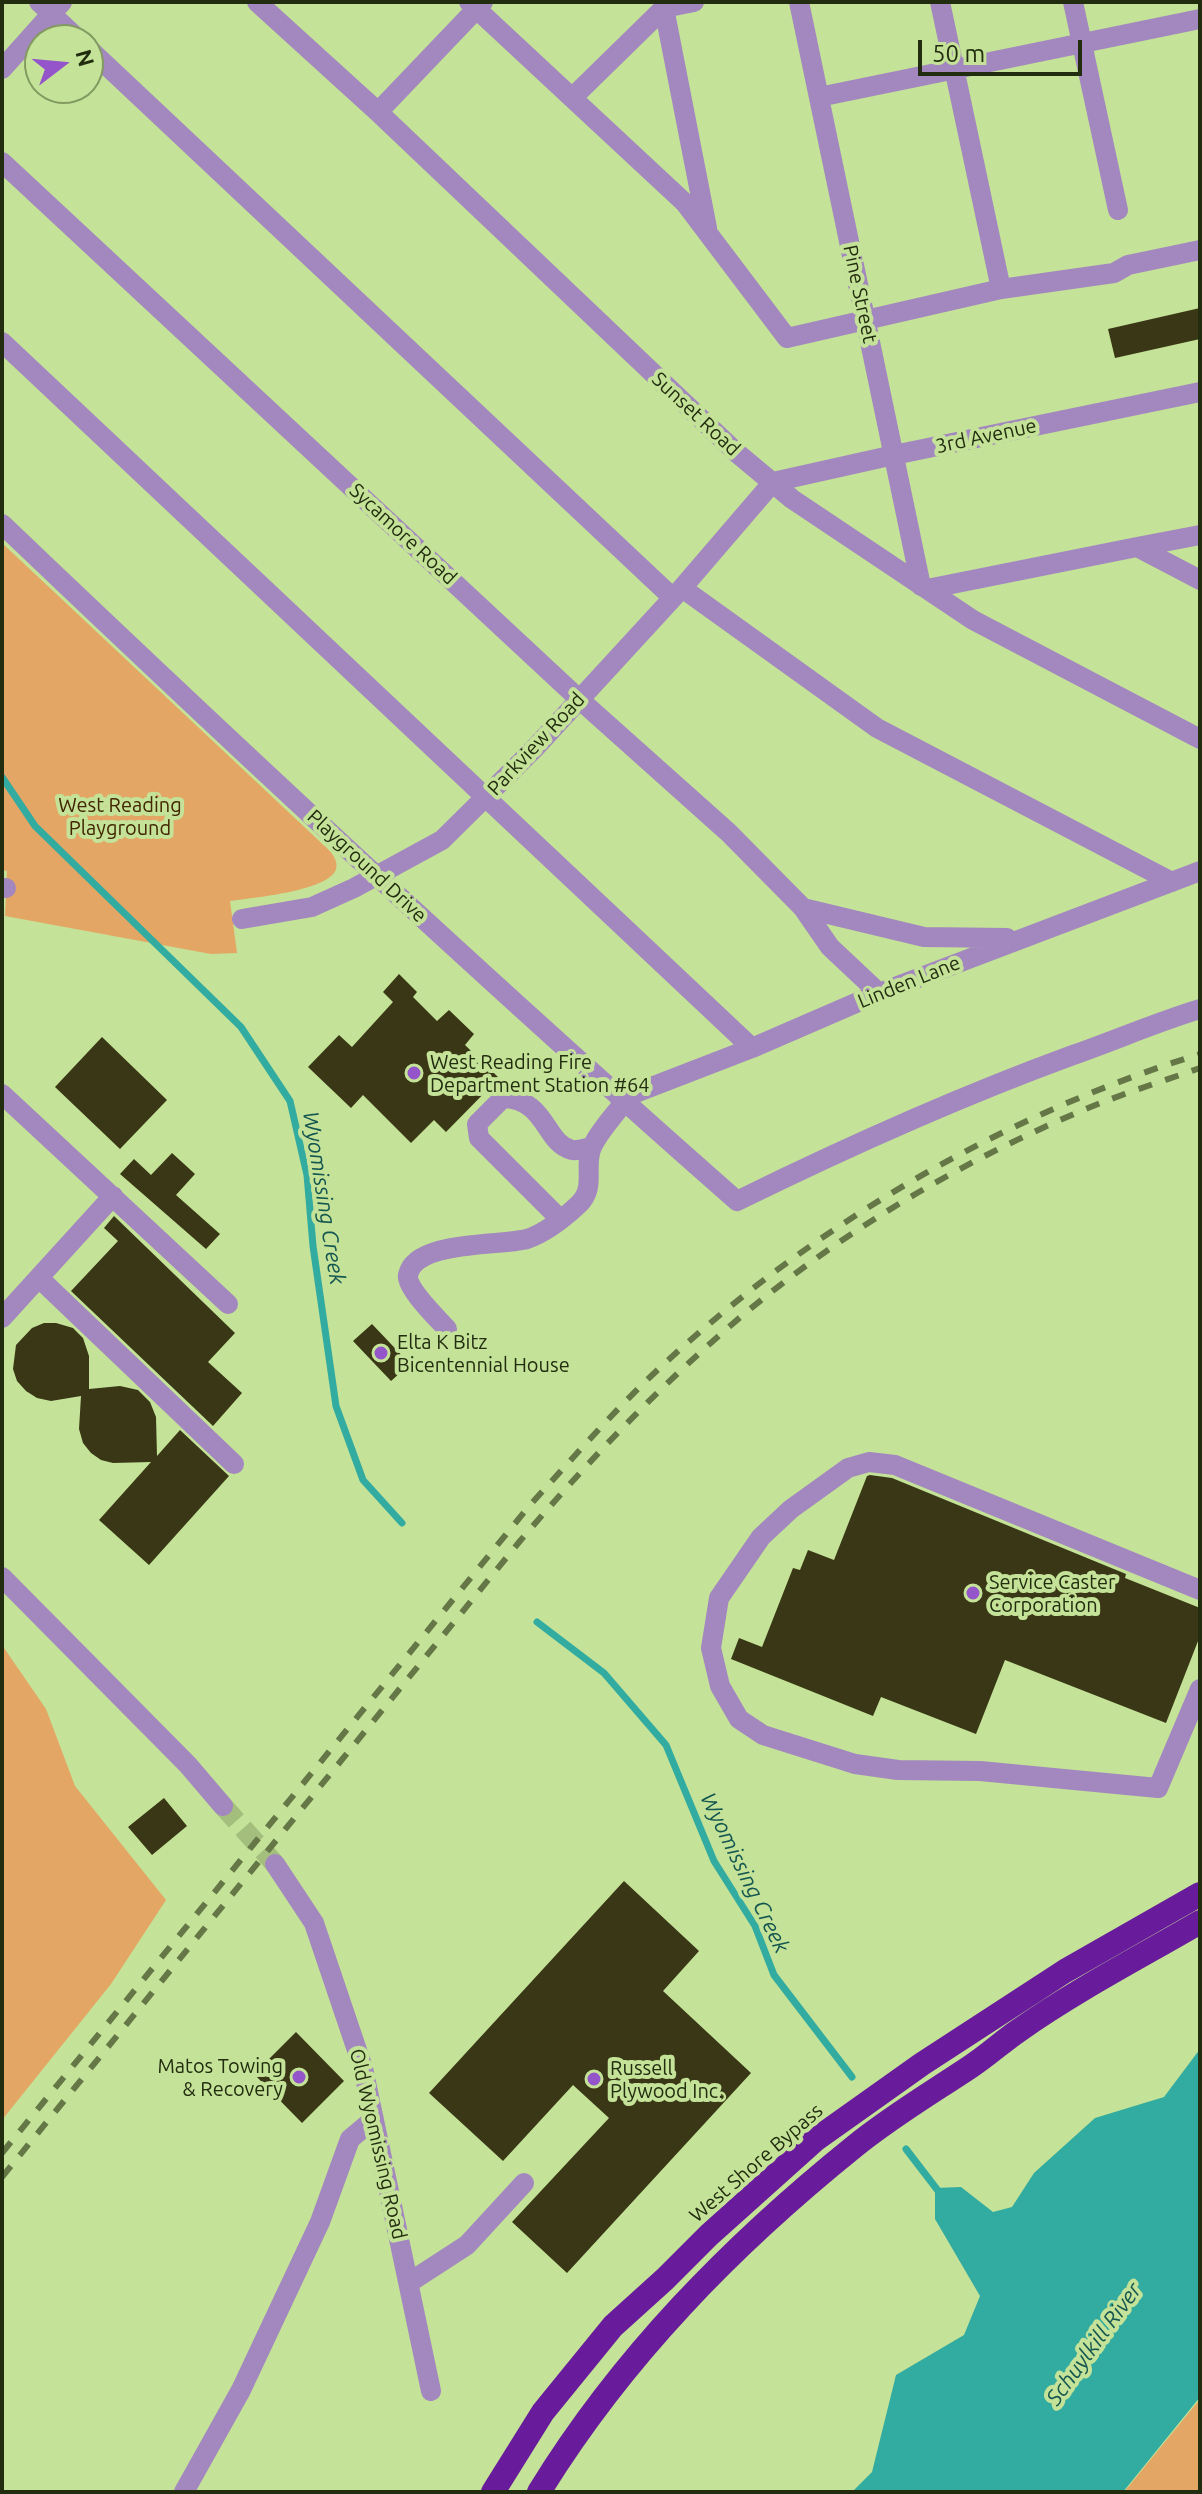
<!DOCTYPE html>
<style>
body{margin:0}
#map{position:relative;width:1202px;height:2494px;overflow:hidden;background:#c4e298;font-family:Ubuntu,sans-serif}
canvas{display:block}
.frame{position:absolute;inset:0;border:4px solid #222d0f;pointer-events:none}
.north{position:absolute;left:24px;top:24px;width:80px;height:80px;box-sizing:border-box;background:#c4e298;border:2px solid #839a61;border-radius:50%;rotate:74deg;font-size:22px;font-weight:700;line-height:32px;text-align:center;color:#222d0f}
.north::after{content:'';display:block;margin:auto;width:28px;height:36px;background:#9454ca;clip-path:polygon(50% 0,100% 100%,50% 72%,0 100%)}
.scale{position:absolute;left:918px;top:40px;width:164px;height:36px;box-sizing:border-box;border:4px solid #222d0f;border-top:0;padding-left:10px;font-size:24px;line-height:28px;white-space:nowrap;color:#222d0f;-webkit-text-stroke:6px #c4e298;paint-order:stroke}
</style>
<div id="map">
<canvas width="1202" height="2494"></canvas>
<div class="frame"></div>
<div class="north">N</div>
<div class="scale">50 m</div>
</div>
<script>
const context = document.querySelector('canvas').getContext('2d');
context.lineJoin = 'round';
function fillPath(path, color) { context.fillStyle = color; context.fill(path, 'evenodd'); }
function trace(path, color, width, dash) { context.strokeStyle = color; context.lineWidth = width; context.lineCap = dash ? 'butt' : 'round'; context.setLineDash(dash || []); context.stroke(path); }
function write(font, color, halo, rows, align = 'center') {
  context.font = font + ' Ubuntu,sans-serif'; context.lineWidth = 8; context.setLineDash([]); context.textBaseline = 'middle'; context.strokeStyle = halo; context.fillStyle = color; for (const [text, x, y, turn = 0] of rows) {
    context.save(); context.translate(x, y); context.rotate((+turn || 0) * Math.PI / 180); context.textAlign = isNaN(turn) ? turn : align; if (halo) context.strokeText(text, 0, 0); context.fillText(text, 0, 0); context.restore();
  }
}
const green = new Path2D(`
 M2,543L331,852C334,857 338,862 336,869C330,891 251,898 230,901L237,953L211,954L5,916L7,871L2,870Z
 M2,1645L46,1709L75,1786L166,1900L111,1984L2,2120Z
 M1200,2399V2492H1124Z`);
const water = new Path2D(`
 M1200,2049V2397L1123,2492H852L872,2472L896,2375L964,2335L980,2296L935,2219V2188L961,2187L993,2212L1012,2207L1034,2173L1095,2118L1164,2097Z`);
const stream = new Path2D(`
 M2,777L35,826L241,1027L290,1101L307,1175L313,1246L336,1406L363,1480L402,1523
 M537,1622L604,1673L666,1745L714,1861L755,1926L774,1975L852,2077
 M906,2149L939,2192`);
const building = new Path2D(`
 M1200,308V339L1115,358L1108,329Z
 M399,974L417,992L413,997L437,1021L449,1010L474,1034L465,1045L499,1078L446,1132L434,1120L411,1143L363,1095L351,1108L308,1067L339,1035L352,1047L393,1002L383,992Z
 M102,1037L167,1100L120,1149L55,1087Z
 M172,1153L195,1174L176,1195L220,1234L206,1249L120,1174L134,1159L151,1175Z
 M114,1216L235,1333L208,1362L242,1393L213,1426L71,1291L118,1241L104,1228Z
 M44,1323H56L73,1328L83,1338L89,1356V1389L120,1386L138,1390L150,1402L156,1417L157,1456L180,1430L229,1476L149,1565L99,1520L151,1462L113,1463L101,1460L91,1453L83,1443L79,1429L81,1396L51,1401L37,1398L26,1391L17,1381L13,1369L16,1345L32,1328Z
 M372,1324L410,1364L391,1381L353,1341Z
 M870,1475L892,1478L1126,1574L1125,1578L1200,1608V1636L1166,1723L1005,1660L976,1734L881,1697L873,1716L731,1659L739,1638L762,1647L793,1568L800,1570L808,1550L834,1560L867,1476Z
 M164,1798L187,1826L152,1855L128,1827Z
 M624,1881L699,1951L663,1991L751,2073L567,2273L512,2222L609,2118L573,2085L503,2161L429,2093Z
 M296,2032L344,2081L302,2123L254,2074Z`);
const minorTunnel = new Path2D(`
 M223,1806L275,1864`);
const minor = new Path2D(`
 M39,2L79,40
 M257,2L378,112L737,453L792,499L973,620L1200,739
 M469,2L685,203L787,338L1001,289L1114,273L1128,265L1200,250
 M799,2L921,586
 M940,2L1001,289
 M1073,2L1118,210
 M664,8L707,228
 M88,48L673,598
 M2,69L62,2
 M819,97L1200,19
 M572,98L664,8L694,2
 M378,112L483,2
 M2,162L579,699L729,833L803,908L830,947L879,993
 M2,342L752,1048
 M2,524C243,754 487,981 737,1201C847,1147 958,1097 1073,1055C1116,1040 1157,1022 1200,1009
 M1137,547L1200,535
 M682,588L877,728L1172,882
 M927,589L1137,547L1200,580
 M2,888H6
 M803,908L924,937L1007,938
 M242,919L312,907L354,888L442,840L534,749L682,588L773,482L894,455L1200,392
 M2,1094L228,1304
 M620,1099L752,1048L879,993L1200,871
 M560,1219L479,1138L477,1124L503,1098C547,1099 544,1143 572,1150C578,1151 586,1148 592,1147
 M39,1278L234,1464
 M2,1318L113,1196
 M447,1329C438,1319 405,1287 408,1275C415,1240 501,1246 527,1239C545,1233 564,1218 578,1205C597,1188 583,1167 592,1147C599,1131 614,1116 624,1102
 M2,1577L188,1765L223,1806
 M1200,1590L895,1465L869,1462L848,1468L791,1509L761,1537L719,1598L711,1648L720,1686L739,1719L763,1735L855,1764L898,1770L980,1771L1158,1788L1200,1689
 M275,1864L314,1923L363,2068L431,2391
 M410,2282L467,2245L524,2183
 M184,2492L241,2390L320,2222L350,2139L374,2119`);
const highway = new Path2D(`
 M493,2492L543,2412L613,2326L665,2279L709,2235L815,2140L922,2064L1065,1971L1200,1894
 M539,2492C622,2357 732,2245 855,2146C892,2116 931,2093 970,2067C987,2056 1002,2042 1018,2031C1076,1990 1140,1957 1200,1922`);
const rail = new Path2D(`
 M2,2153L530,1505C574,1457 616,1408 664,1364C815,1224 1003,1115 1200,1054
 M2,2177L520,1541C583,1467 649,1397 722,1333C831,1237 963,1159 1098,1104C1131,1091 1166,1080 1200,1068`);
const markers = [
 [414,1073,8,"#9454ca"],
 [381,1353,8,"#9454ca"],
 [973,1593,8,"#9454ca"],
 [299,2077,8,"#9454ca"],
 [594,2079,8,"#9454ca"]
];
const streetNames = [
 ["Pine Street",860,294,78],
 ["Sunset Road",696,414,43],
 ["3rd Avenue",986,436,-12],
 ["Sycamore Road",403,534,43],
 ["Parkview Road",536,744,-47],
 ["Playground Drive",367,866,43],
 ["Linden Lane",909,982,-22],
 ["Old Wyomissing Road",378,2144,77],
 ["West Shore Bypass",756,2163,-41]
];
const parkNames = [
 ["West Reading",120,805],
 ["Playground",120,828]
];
const poiNames = [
 ["West Reading Fire",430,1062],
 ["Department Station #64",430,1085],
 ["Elta K Bitz",397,1342],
 ["Bicentennial House",397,1365],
 ["Service Caster",989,1582],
 ["Corporation",989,1605],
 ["Matos Towing",283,2066,"right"],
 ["& Recovery",283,2089,"right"],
 ["Russell",610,2068],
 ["Plywood Inc.",610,2091]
];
const waterNames = [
 ["Wyomissing Creek",324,1198,81],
 ["Wyomissing Creek",745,1873,64],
 ["Schuylkill River",1094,2344,-54]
];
fillPath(green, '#e4a664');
fillPath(water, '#32aba0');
trace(stream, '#32aba0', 7);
fillPath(building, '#393715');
trace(minorTunnel, '#a4be7d', 20, [20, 10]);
trace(minor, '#a387bf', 20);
trace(highway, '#681c9c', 24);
trace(rail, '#657747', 6, [14, 14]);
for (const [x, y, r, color] of markers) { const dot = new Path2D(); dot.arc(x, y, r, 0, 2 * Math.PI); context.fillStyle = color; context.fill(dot); trace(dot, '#c4e298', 3); }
write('20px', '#222d0f', '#c4e298', streetNames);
write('20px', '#422501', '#c4e298', parkNames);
write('20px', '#222d0f', '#c4e298', poiNames, 'left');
write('italic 22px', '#145650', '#c4e298', waterNames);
</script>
